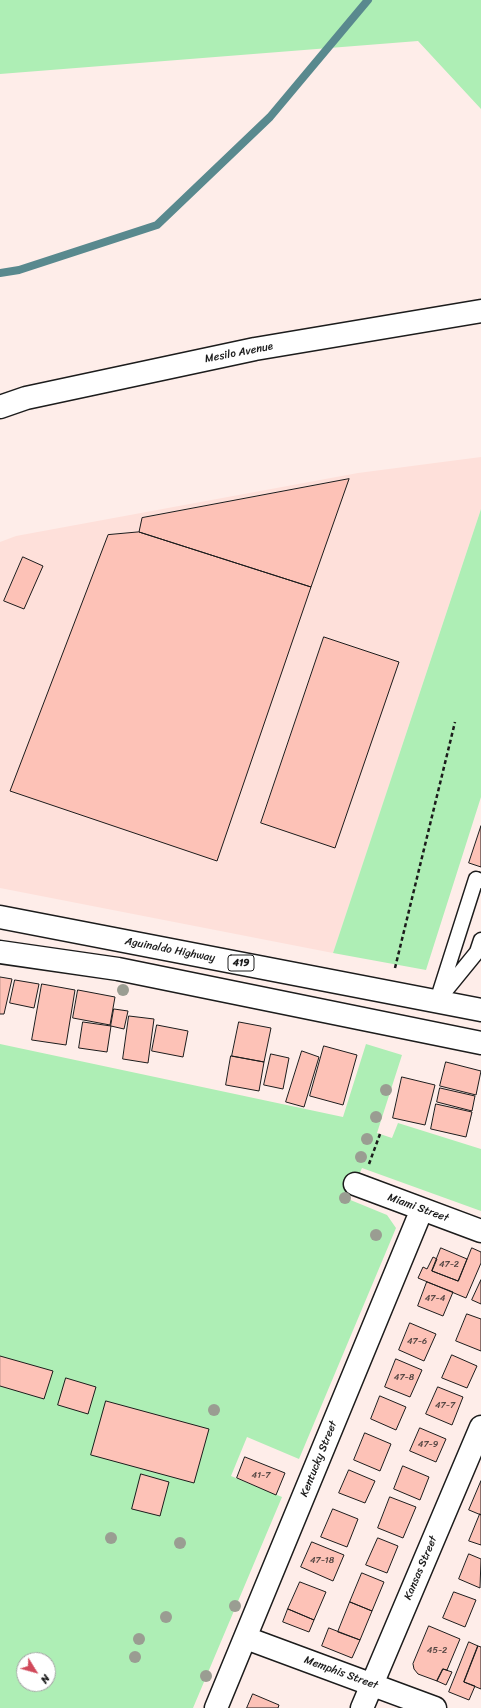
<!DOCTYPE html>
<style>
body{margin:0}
#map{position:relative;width:481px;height:1708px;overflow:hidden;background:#feede9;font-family:Sriracha,sans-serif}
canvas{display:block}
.north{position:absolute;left:16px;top:1652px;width:40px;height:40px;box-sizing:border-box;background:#fff;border:1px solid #a4a4a4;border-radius:50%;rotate:127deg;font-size:11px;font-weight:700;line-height:16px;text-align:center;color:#1c1c1c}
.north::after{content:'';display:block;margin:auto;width:14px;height:18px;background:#d1495b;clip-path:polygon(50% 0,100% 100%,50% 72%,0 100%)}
</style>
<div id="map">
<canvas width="481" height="1708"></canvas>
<div class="north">N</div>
</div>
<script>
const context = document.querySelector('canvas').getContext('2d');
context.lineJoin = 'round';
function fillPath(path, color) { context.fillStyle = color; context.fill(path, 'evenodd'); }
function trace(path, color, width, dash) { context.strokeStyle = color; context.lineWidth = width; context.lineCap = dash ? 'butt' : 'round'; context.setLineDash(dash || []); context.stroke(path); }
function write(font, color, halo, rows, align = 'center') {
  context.font = font + ' Sriracha,sans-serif'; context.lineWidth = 3; context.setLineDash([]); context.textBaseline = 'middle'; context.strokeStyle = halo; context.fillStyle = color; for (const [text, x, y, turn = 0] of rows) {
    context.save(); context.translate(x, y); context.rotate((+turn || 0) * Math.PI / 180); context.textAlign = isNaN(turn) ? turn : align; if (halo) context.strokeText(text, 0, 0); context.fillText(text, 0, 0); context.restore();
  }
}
const built = new Path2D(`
 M481,457V509L333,953L0,888V542L16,536L358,473Z`);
const green = new Path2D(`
 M0,0H481V109L418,41L0,74Z
 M481,509V797L426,970L333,953Z
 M0,1044L343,1117L366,1044L402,1055L377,1133L392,1138L398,1123L481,1149V1211L362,1168L348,1199L387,1215L396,1228L299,1459L247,1437L231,1476L282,1497L193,1708H0ZM24,1660H48V1684H24Z`);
const stream = new Path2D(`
 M0,273L19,270L157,225L270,117L368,0`);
const building = new Path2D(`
 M349,479L311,587L139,532L142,518Z
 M139,532L311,587L217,861L10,791L108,535Z
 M23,557L43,566L24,609L4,601Z
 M324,637L399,662L335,848L261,823Z
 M481,826V867L469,863Z
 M0,977L12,979L4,1014H0Z
 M15,980L39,984L34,1008L10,1003Z
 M42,984L75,990L66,1045L32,1040Z
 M78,990L115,997L110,1025L73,1018Z
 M114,1009L128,1011L124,1029L111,1026Z
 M129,1016L154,1019L148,1063L123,1059Z
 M83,1022L111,1026L107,1052L79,1048Z
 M239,1022L271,1028L264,1062L232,1056Z
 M157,1025L188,1031L183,1057L152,1051Z
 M324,1046L357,1055L343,1105L310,1096Z
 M302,1051L319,1057L304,1107L286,1102Z
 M271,1054L289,1058L283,1089L264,1085Z
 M231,1056L264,1062L259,1091L226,1085Z
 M446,1062L481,1071L476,1095L440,1086Z
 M402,1077L435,1085L425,1125L393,1118Z
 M440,1088L475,1096L472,1111L437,1102Z
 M436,1104L472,1112L466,1137L431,1129Z
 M441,1248L467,1259L458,1281L432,1271Z
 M472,1248L481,1252V1263L466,1298L418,1278L423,1267L427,1269L433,1257L437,1259L432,1271L458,1281Z
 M481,1280V1304L472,1300Z
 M427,1282L453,1292L443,1316L418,1306Z
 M467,1314L481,1319V1351L456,1341Z
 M410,1323L436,1334L424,1361L399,1350Z
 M452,1355L477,1366L467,1388L442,1378Z
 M0,1356L53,1371L44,1399L0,1386Z
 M396,1359L422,1370L410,1397L385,1387Z
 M66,1378L96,1387L88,1414L58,1405Z
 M438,1387L463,1397L452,1425L426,1414Z
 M380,1396L406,1407L396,1430L371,1419Z
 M106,1401L209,1429L194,1483L91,1455Z
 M420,1428L446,1439L436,1462L410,1451Z
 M365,1433L391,1444L380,1471L354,1460Z
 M245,1457L285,1473L276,1495L237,1478Z
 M403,1466L429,1477L420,1500L394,1489Z
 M349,1470L375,1481L365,1503L339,1493Z
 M141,1474L169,1482L160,1516L132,1509Z
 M481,1481V1515L469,1510Z
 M390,1497L416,1507L403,1538L378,1528Z
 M333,1509L358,1519L347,1547L321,1537Z
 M480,1514L481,1515V1545L469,1541Z
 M378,1538L398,1546L387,1573L366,1565Z
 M312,1542L344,1555L333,1581L301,1567Z
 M469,1554L481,1559L480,1588L459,1579Z
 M362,1573L384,1582L372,1611L350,1602Z
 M300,1582L326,1592L314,1620L288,1609Z
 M454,1592L476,1600L465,1627L443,1618Z
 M350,1602L372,1611L360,1640L338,1632Z
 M288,1609L314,1620L309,1632L283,1622Z
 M429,1626L460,1639L447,1670L443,1669L437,1681L418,1674L414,1669L413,1664Z
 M329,1628L360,1640L352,1658L322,1646Z
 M469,1642L478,1646L464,1682L475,1686L469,1700L449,1692Z
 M478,1646L481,1647V1689L464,1682Z
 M443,1669L452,1672L446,1685L437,1681Z
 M253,1694L279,1705L278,1708H247Z`);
const path = new Path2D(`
 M395,968L455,722
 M369,1164L380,1134`);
const service = new Path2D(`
 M442,995L477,952L481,940
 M437,1001L476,879L481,881`);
const minor = new Path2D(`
 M0,407L26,398L255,349L481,311
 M355,1184L481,1231
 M246,1638L435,1708
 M216,1708L422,1209
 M362,1708L481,1427`);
const primary = new Path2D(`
 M0,917L481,1010
 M0,952L118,969L481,1043`);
const trees = [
 [123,990],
 [386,1090],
 [376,1117],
 [367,1139],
 [361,1157],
 [345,1198],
 [376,1235],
 [214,1410],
 [111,1538],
 [180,1543],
 [235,1606],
 [166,1617],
 [139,1639],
 [135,1657],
 [206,1676]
];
const numberNames = [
 ["47-2",449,1265],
 ["47-4",435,1299],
 ["47-6",417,1342],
 ["47-8",404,1378],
 ["47-7",445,1406],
 ["47-9",428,1445],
 ["41-7",261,1476],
 ["47-18",322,1561],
 ["45-2",437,1651]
];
const shields = [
 [241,963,26]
];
const shieldNames = [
 ["419",241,963]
];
const streetNames = [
 ["Mesilo Avenue",239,353,-11],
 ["Aguinaldo Highway",170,950,11],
 ["Miami Street",418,1208,20],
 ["Kentucky Street",319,1459,-68],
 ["Kansas Street",421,1568,-67],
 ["Memphis Street",341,1673,20]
];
fillPath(built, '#fee0da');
fillPath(green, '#aeeeb5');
trace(stream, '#59898e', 8);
fillPath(building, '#fdc2b7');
trace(building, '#1c1c1c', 1);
trace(service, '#1c1c1c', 17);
trace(minor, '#1c1c1c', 25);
trace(primary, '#1c1c1c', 25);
trace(path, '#1c1c1c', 2.5, [4, 3]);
trace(service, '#fff', 14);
trace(minor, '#fff', 22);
trace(primary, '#fff', 22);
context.fillStyle = '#9a9d92';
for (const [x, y] of trees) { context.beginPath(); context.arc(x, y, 6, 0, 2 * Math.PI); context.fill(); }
write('9px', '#544643', null, numberNames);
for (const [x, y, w] of shields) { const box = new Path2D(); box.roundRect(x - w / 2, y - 8, w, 16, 3); context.fillStyle = '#fff'; context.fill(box); trace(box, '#1c1c1c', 1); }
write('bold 10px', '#1c1c1c', null, shieldNames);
write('11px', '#1c1c1c', '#fff', streetNames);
</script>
